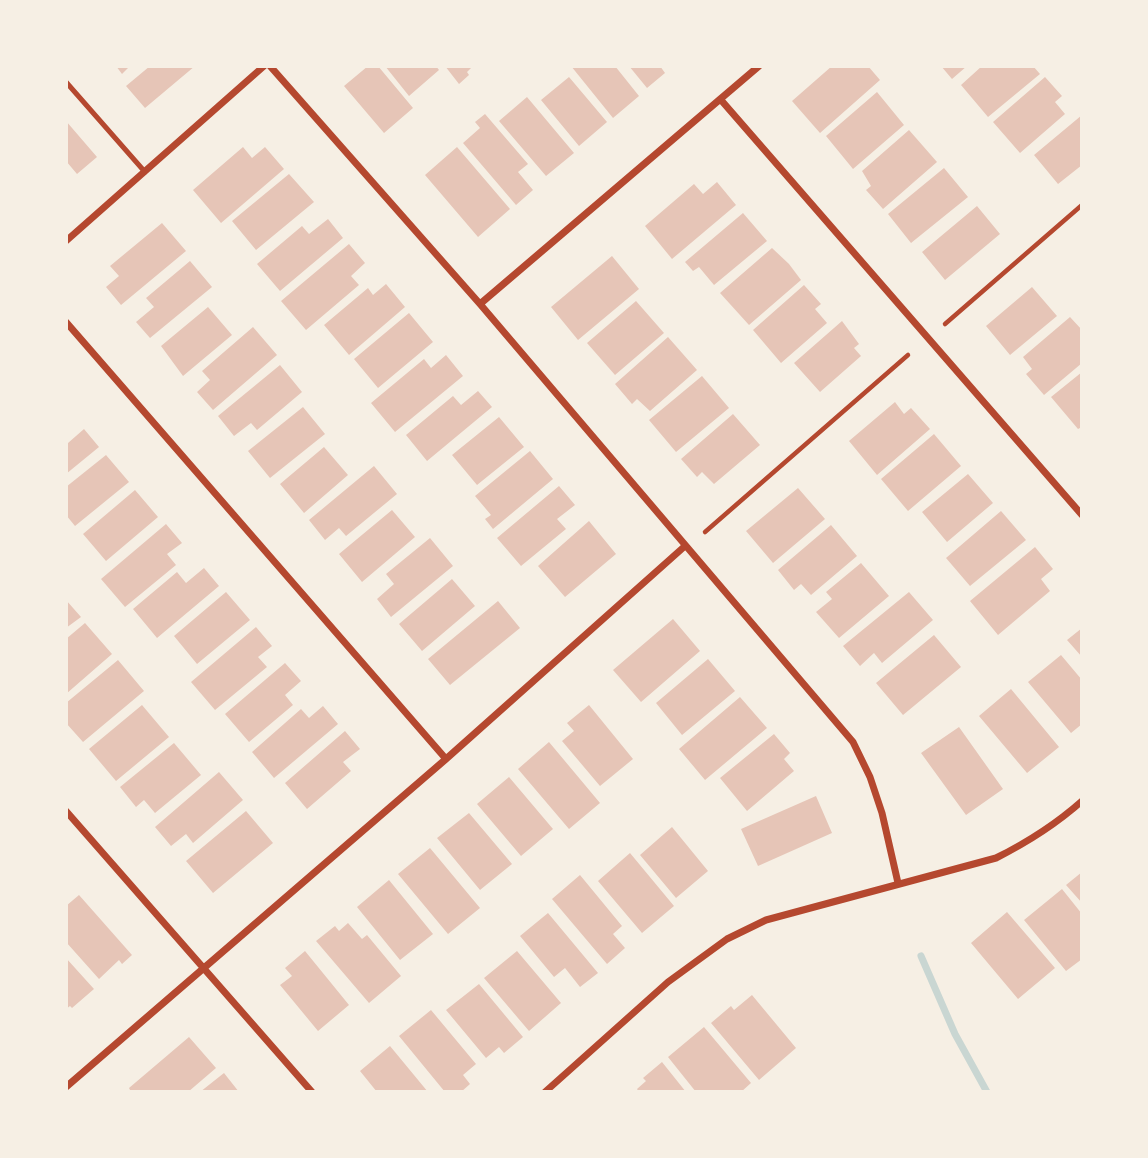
<!DOCTYPE html>
<style>
body{margin:0}
#map{position:relative;width:1148px;height:1158px;overflow:hidden;background:#f6efe4;font-family:"Source Serif 4",serif}
canvas{display:block}
.frame{position:absolute;inset:0;border:68px solid #f6efe4;pointer-events:none}
</style>
<div id="map">
<canvas width="1148" height="1158"></canvas>
<div class="frame"></div>
</div>
<script>
const context = document.querySelector('canvas').getContext('2d');
context.lineJoin = 'round';
function trace(path, color, width, dash) { context.strokeStyle = color; context.lineWidth = width; context.lineCap = dash ? 'butt' : 'round'; context.setLineDash(dash || []); context.stroke(path); }
function fillPath(path, color) { context.fillStyle = color; context.fill(path, 'evenodd'); }
const stream = new Path2D(`
 M921,956L955,1034L987,1092`);
const building = new Path2D(`
 M116,66H130L122,74Z
 M150,66H195L145,108L126,86Z
 M368,66H378L413,108L384,133L344,86Z
 M385,66H436L439,70L409,96Z
 M445,66H473L467,72L469,75L459,84Z
 M571,66H615L639,96L613,118Z
 M629,66H660L665,73L647,88Z
 M832,66H868L880,80L820,133L792,101Z
 M941,66H967L952,79Z
 M982,66H1033L1040,74L988,117L961,85Z
 M569,77L607,122L579,146L541,100Z
 M1045,77L1062,96L1055,102L1065,114L1020,153L993,122Z
 M877,92L904,125L853,169L826,136Z
 M527,97L574,153L546,176L499,121Z
 M485,114L528,164L518,172L533,190L516,205L463,143L480,128L475,122Z
 M1082,115V165L1058,184L1034,155Z
 M66,121L97,157L77,174L66,161Z
 M909,130L937,162L883,209L866,190L871,186L862,171Z
 M243,147L252,158L265,147L284,169L221,223L193,190Z
 M457,147L510,209L478,237L425,175Z
 M944,168L968,197L911,243L888,214Z
 M289,174L314,202L256,250L232,221Z
 M717,182L736,205L672,259L645,226L694,184L703,194Z
 M977,206L1000,234L945,280L922,252Z
 M743,213L767,241L714,285L699,267L693,271L685,262Z
 M328,219L343,238L280,291L257,264L302,226L309,234Z
 M162,223L186,251L121,305L106,287L119,276L110,266Z
 M349,244L365,263L351,276L359,285L306,330L281,301Z
 M772,248L789,264L801,280L749,325L720,293Z
 M612,256L639,289L578,340L551,307Z
 M190,261L212,287L150,338L136,322L154,307L146,298Z
 M386,284L405,307L349,355L324,325L368,288L373,295Z
 M804,285L821,304L815,309L827,323L781,363L753,330Z
 M1032,287L1057,316L1010,355L986,326Z
 M636,301L664,333L615,375L587,343Z
 M208,307L232,335L183,376L161,346Z
 M409,313L433,342L378,388L354,359Z
 M1070,317L1082,330V363L1044,395L1026,374L1032,369L1023,357Z
 M842,321L859,344L854,348L861,356L820,392L794,363Z
 M253,327L277,355L213,410L197,392L210,380L202,371Z
 M668,337L697,370L650,411L637,399L632,404L615,384Z
 M446,355L463,376L395,432L371,403L424,359L431,368Z
 M280,365L302,392L257,430L251,423L234,436L218,416Z
 M1082,372V427L1078,429L1051,397Z
 M702,376L729,408L676,452L649,420Z
 M478,391L492,407L427,461L406,435L453,396L461,405Z
 M895,402L904,414L911,408L930,429L877,475L849,441Z
 M303,407L325,434L270,478L248,451Z
 M733,414L760,445L714,484L702,472L697,477L681,459Z
 M499,417L524,447L477,485L452,455Z
 M84,429L99,447L66,474V441L68,443Z
 M934,434L961,466L908,511L881,479Z
 M324,447L348,475L304,513L280,484Z
 M530,451L553,479L493,529L485,519L491,515L475,496Z
 M106,455L129,482L75,526L66,515V487Z
 M374,466L397,494L346,536L339,528L325,540L309,520Z
 M968,474L993,503L947,542L922,512Z
 M559,486L575,505L557,519L566,529L521,566L497,538Z
 M798,488L825,519L773,563L746,531Z
 M135,490L158,517L106,561L83,534Z
 M392,510L415,537L362,582L339,554Z
 M1001,511L1026,540L970,586L946,558Z
 M589,521L616,554L565,597L538,566Z
 M166,524L182,543L167,554L176,565L125,607L101,579Z
 M831,525L857,556L811,595L801,584L794,590L778,570Z
 M430,538L453,566L391,617L377,599L394,584L386,574Z
 M1035,547L1053,569L1041,579L1050,591L998,635L970,601Z
 M861,563L889,596L839,638L816,612L832,599L826,592Z
 M204,568L219,586L157,638L133,609L177,572L186,583Z
 M452,579L475,606L422,651L399,624Z
 M226,592L250,620L197,664L174,636Z
 M909,592L933,620L882,663L874,653L860,666L843,646Z
 M66,600L81,617L66,628Z
 M498,601L520,628L450,685L428,659Z
 M673,619L700,651L641,702L613,670Z
 M85,623L112,654L66,694V639Z
 M256,627L272,646L258,657L267,667L215,710L191,682Z
 M1082,628V657L1067,640Z
 M934,635L961,667L903,715L876,683Z
 M1061,655L1082,680V724L1071,733L1028,682Z
 M708,659L735,691L682,735L656,703Z
 M118,660L144,691L83,742L66,723V703Z
 M285,663L301,681L285,695L293,705L249,742L225,714Z
 M1011,689L1059,747L1027,773L979,716Z
 M740,697L767,728L705,780L679,749Z
 M142,705L169,737L116,781L89,749Z
 M589,705L633,759L600,786L562,741L574,731L567,723Z
 M323,706L338,724L274,778L252,752L301,709L309,718Z
 M959,727L1003,789L966,815L921,753Z
 M345,731L360,749L343,762L351,771L307,809L285,783Z
 M774,734L790,753L784,759L794,771L747,811L720,778Z
 M549,742L600,803L569,829L518,769Z
 M174,743L201,775L155,813L144,800L136,807L120,787Z
 M219,772L243,800L193,843L186,834L171,846L155,827Z
 M509,777L553,829L521,856L477,804Z
 M816,796L832,833L758,866L741,829Z
 M246,811L273,843L213,893L186,861Z
 M469,813L512,864L480,890L437,838Z
 M672,827L708,871L676,898L640,855Z
 M430,848L480,908L448,934L398,874Z
 M630,853L674,906L642,933L598,881Z
 M1082,872V903L1066,885Z
 M580,875L622,926L613,934L625,948L607,964L552,899Z
 M389,880L433,934L400,960L357,907Z
 M1062,889L1082,914V959L1066,971L1024,920Z
 M79,895L132,955L122,964L119,960L99,979L66,942V906Z
 M1007,912L1055,968L1018,999L971,943Z
 M548,913L598,973L580,987L565,968L554,977L520,936Z
 M348,923L362,939L367,935L401,976L369,1003L316,941L335,926L339,931Z
 M305,951L349,1005L318,1031L280,985L292,976L285,968Z
 M517,951L561,1003L529,1031L484,978Z
 M66,958L94,989L72,1008L70,1006L66,1009Z
 M479,984L523,1037L504,1053L499,1047L486,1058L446,1010Z
 M752,995L796,1048L759,1080L711,1023L731,1006L734,1010Z
 M431,1010L476,1064L463,1075L470,1084L461,1092H445L399,1036Z
 M704,1027L751,1083L741,1092H696L668,1057Z
 M189,1037L216,1068L188,1092H131L129,1088Z
 M390,1046L428,1092H377L360,1071Z
 M662,1062L686,1092H639L637,1089L646,1081L643,1078Z
 M224,1073L239,1092H200Z`);
const path = new Path2D(`
 M945,324L1082,205
 M705,532L908,355`);
const service = new Path2D(`
 M66,82L145,172`);
const minor = new Path2D(`
 M270,66L480,304L853,742L870,777L882,813L898,883
 M721,100L1082,515
 M66,241L264,66
 M480,304L759,66
 M66,322L446,759
 M66,811L312,1092
 M66,1087L446,759L685,546
 M545,1092L668,982L727,939L766,920L996,858C1028,842 1055,825 1082,801`);
trace(stream, '#c9d6d2', 7);
fillPath(building, '#e6c5b7');
trace(path, '#b5482f', 4.5);
trace(service, '#b5482f', 5);
trace(minor, '#b5482f', 7);
</script>
